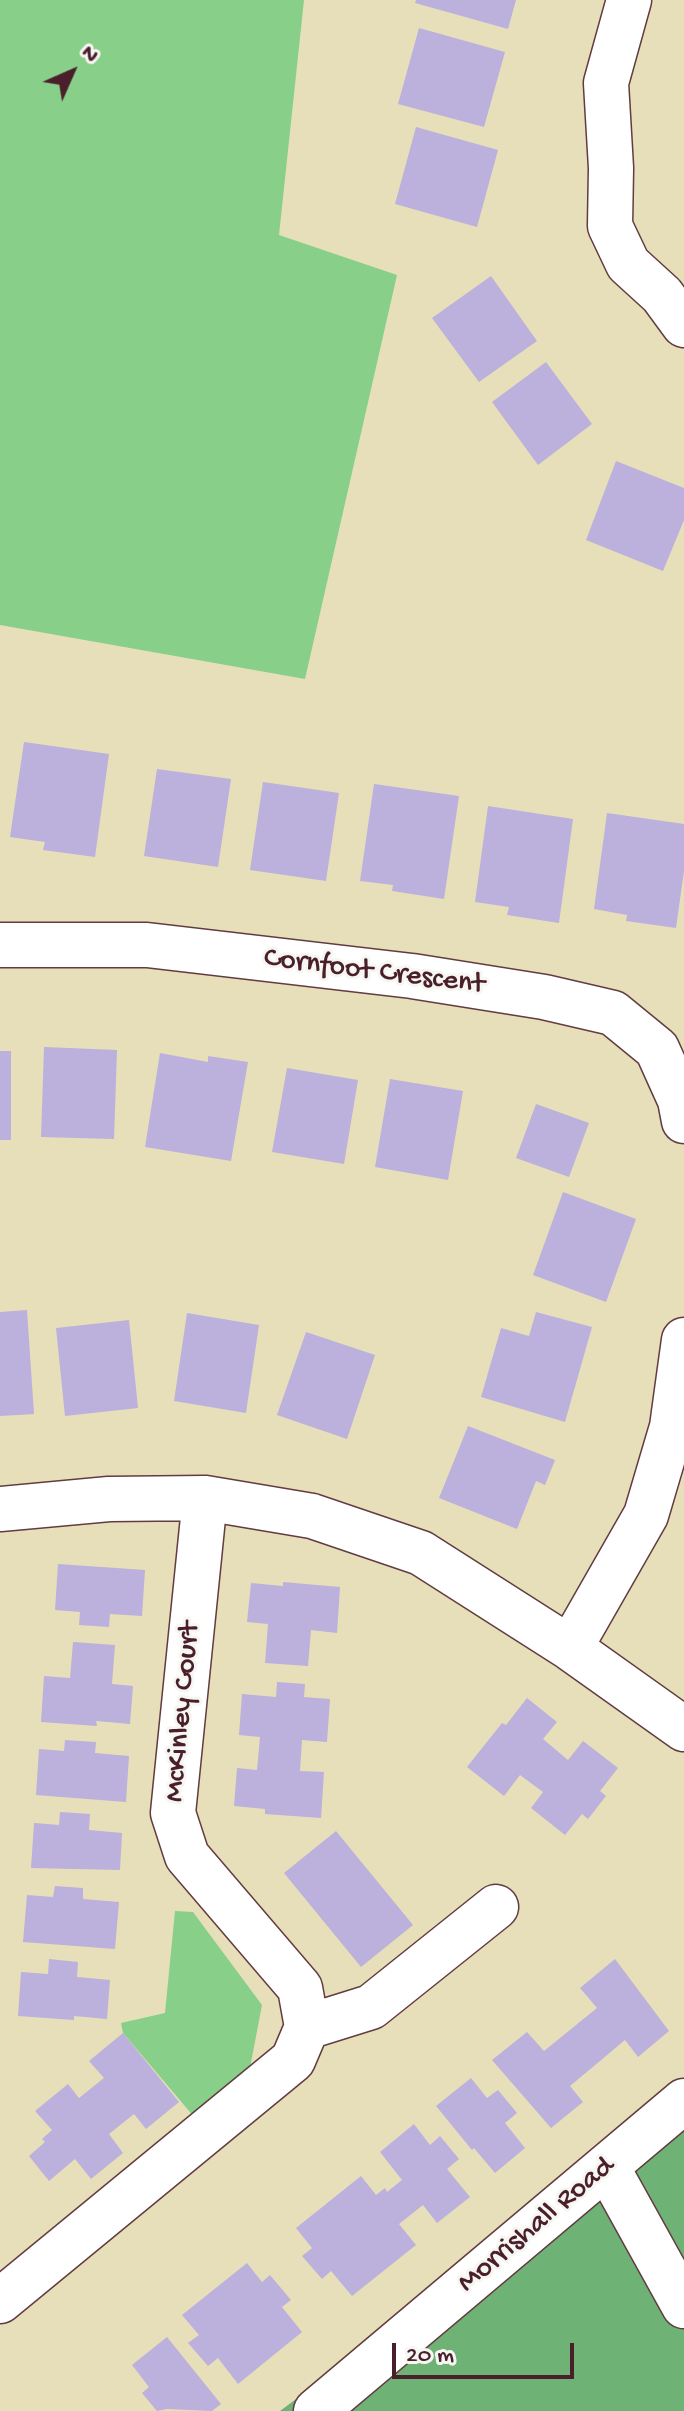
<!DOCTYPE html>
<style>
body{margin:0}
#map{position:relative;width:684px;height:2411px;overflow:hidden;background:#e7dfb9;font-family:"Gochi Hand",sans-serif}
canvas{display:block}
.north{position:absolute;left:32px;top:32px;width:80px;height:80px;-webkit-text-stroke:6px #f6f6f2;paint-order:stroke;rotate:45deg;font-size:22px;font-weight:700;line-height:32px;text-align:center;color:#4a1f2b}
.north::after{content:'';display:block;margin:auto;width:28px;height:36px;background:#4a1f2b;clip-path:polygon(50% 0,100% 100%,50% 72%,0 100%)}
.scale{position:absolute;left:392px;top:2343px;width:182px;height:36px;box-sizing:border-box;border:4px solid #4a1f2b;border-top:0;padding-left:10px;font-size:24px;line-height:28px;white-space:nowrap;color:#4a1f2b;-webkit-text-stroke:6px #f6f6f2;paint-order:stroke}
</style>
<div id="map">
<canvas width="684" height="2411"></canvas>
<div class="north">N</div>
<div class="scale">20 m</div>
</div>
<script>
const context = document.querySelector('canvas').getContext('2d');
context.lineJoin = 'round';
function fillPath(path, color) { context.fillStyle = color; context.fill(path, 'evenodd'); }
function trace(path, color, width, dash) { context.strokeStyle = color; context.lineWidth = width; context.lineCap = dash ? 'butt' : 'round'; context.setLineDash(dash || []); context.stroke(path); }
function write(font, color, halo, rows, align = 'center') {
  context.font = font + ' "Gochi Hand",sans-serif'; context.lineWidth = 6; context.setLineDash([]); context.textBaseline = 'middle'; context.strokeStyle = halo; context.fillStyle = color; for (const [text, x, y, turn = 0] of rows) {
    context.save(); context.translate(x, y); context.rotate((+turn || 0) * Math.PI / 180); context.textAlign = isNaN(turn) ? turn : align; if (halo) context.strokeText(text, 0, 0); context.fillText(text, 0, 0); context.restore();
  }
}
const green = new Path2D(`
 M0,0H304L279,235L397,275L305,679L0,625Z
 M175,1911L193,1912L262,2005L250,2068L195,2118L123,2033L121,2023L165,2013Z`);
const forest = new Path2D(`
 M684,2101V2411H280L607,2167Z`);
const building = new Path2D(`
 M416,0H516L508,29L415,3Z
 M419,28L505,52L484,127L398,104Z
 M416,127L498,150L477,227L395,204Z
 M491,276L537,341L479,382L432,318Z
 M546,362L592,424L538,465L492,402Z
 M616,461L684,488V520L663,571L586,540Z
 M24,742L109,754L95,857L43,850L45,842L10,837Z
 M157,769L231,779L218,867L144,856Z
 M263,782L339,793L326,881L250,870Z
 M374,784L459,796L444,899L392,891L393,885L360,881Z
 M488,806L573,819L559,923L507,915L509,907L475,902Z
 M607,813L684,824V871L676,928L626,921L627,915L594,909Z
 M44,1047L117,1050L114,1139L41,1137Z
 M0,1051H11V1140H0Z
 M160,1053L208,1062V1056L248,1062L231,1161L145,1147Z
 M287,1068L358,1080L344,1164L272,1152Z
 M390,1079L463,1091L448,1180L375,1167Z
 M536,1104L589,1123L569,1177L516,1158Z
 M563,1192L636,1219L606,1302L533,1275Z
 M27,1310L34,1414L0,1416V1312Z
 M536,1312L592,1327L565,1422L481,1397L501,1328L529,1336Z
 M187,1313L259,1325L246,1413L174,1401Z
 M129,1320L138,1408L65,1416L56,1328Z
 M306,1332L375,1355L347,1439L277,1415Z
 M468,1426L555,1460L545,1485L536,1481L517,1529L439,1498Z
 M58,1564L145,1570L142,1616L110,1614L109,1627L79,1625L80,1612L55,1610Z
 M283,1582L340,1587L337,1633L311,1630L308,1666L265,1663L268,1624L247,1622L251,1583L283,1586Z
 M73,1642L115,1645L112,1684L133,1686L130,1724L96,1721L97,1726L41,1722L44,1676L70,1678Z
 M277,1682L305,1684L304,1697L330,1699L327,1742L302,1740L300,1771L324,1772L321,1818L265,1814V1809L234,1806L237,1768L257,1770L260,1737L239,1735L242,1694L276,1697Z
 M527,1698L557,1722L543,1739L568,1760L583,1741L618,1768L600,1791L606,1796L588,1819L582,1814L565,1835L531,1808L543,1792L520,1775L504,1796L467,1767L502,1723L506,1725Z
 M65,1740L96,1742L95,1753L129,1756L126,1802L36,1795L39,1749L64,1751Z
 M60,1812L90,1814L89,1830L122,1833L120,1870L31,1868L34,1823L59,1825Z
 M336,1831L413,1925L361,1967L284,1873Z
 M55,1886L83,1888V1899L119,1902L115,1949L23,1942L27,1895L53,1897Z
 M49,1959L78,1962L77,1977L110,1980L107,2019L74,2016V2020L18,2016L21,1972L48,1974Z
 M615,1959L669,2031L638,2057L625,2040L570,2086L583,2102L551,2128L492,2060L527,2032L544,2051L597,2008L580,1988Z
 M123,2033L179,2102L146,2129L134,2114L109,2134L123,2153L91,2179L75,2159L49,2181L29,2156L45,2142L42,2139L52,2130L35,2111L68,2084L79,2098L104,2078L89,2061Z
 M471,2078L487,2098L498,2090L517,2113L505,2123L525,2148L495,2173L474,2148L472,2150L436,2106Z
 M414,2124L430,2145L440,2136L459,2159L447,2169L470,2197L437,2223L423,2205L399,2224L416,2245L352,2296L331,2271L322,2279L302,2256L312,2248L296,2228L361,2176L376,2195L385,2188L387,2192L402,2180L380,2152Z
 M247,2263L262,2282L270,2275L291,2300L282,2307L302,2332L238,2384L218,2358L208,2366L188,2343L199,2335L182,2315Z
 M167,2337L221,2404L212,2411L167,2409L157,2411L142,2393L149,2387L132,2365Z`);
const minor = new Path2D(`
 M629,0L606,83L611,168L610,226L628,264L662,295L684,325
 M0,945H147L412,976L544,997L613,1013L657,1049L680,1100L684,1121
 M0,1509L109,1499L205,1498L312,1516L421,1553L570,1648L684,1729
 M570,1648L646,1515L672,1427L684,1340
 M307,2027L371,2007L496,1907
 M607,2167L684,2306
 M0,2301L293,2060L307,2027L300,1988L187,1856L173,1813L205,1498`);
const tertiary = new Path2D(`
 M316,2411L684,2101`);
const streetNames = [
 ["Cornfoot Crescent",374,973,7],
 ["McKinley Court",184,1712,-85],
 ["Morrishall Road",537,2226,-40]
];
fillPath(green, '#88cf8a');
fillPath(forest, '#6eb276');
fillPath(building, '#bcb0dd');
trace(minor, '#623c40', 47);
trace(tertiary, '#623c40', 47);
trace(minor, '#fff', 44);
trace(tertiary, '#fff', 44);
write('30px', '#4a1f2b', '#f6f6f2', streetNames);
</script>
